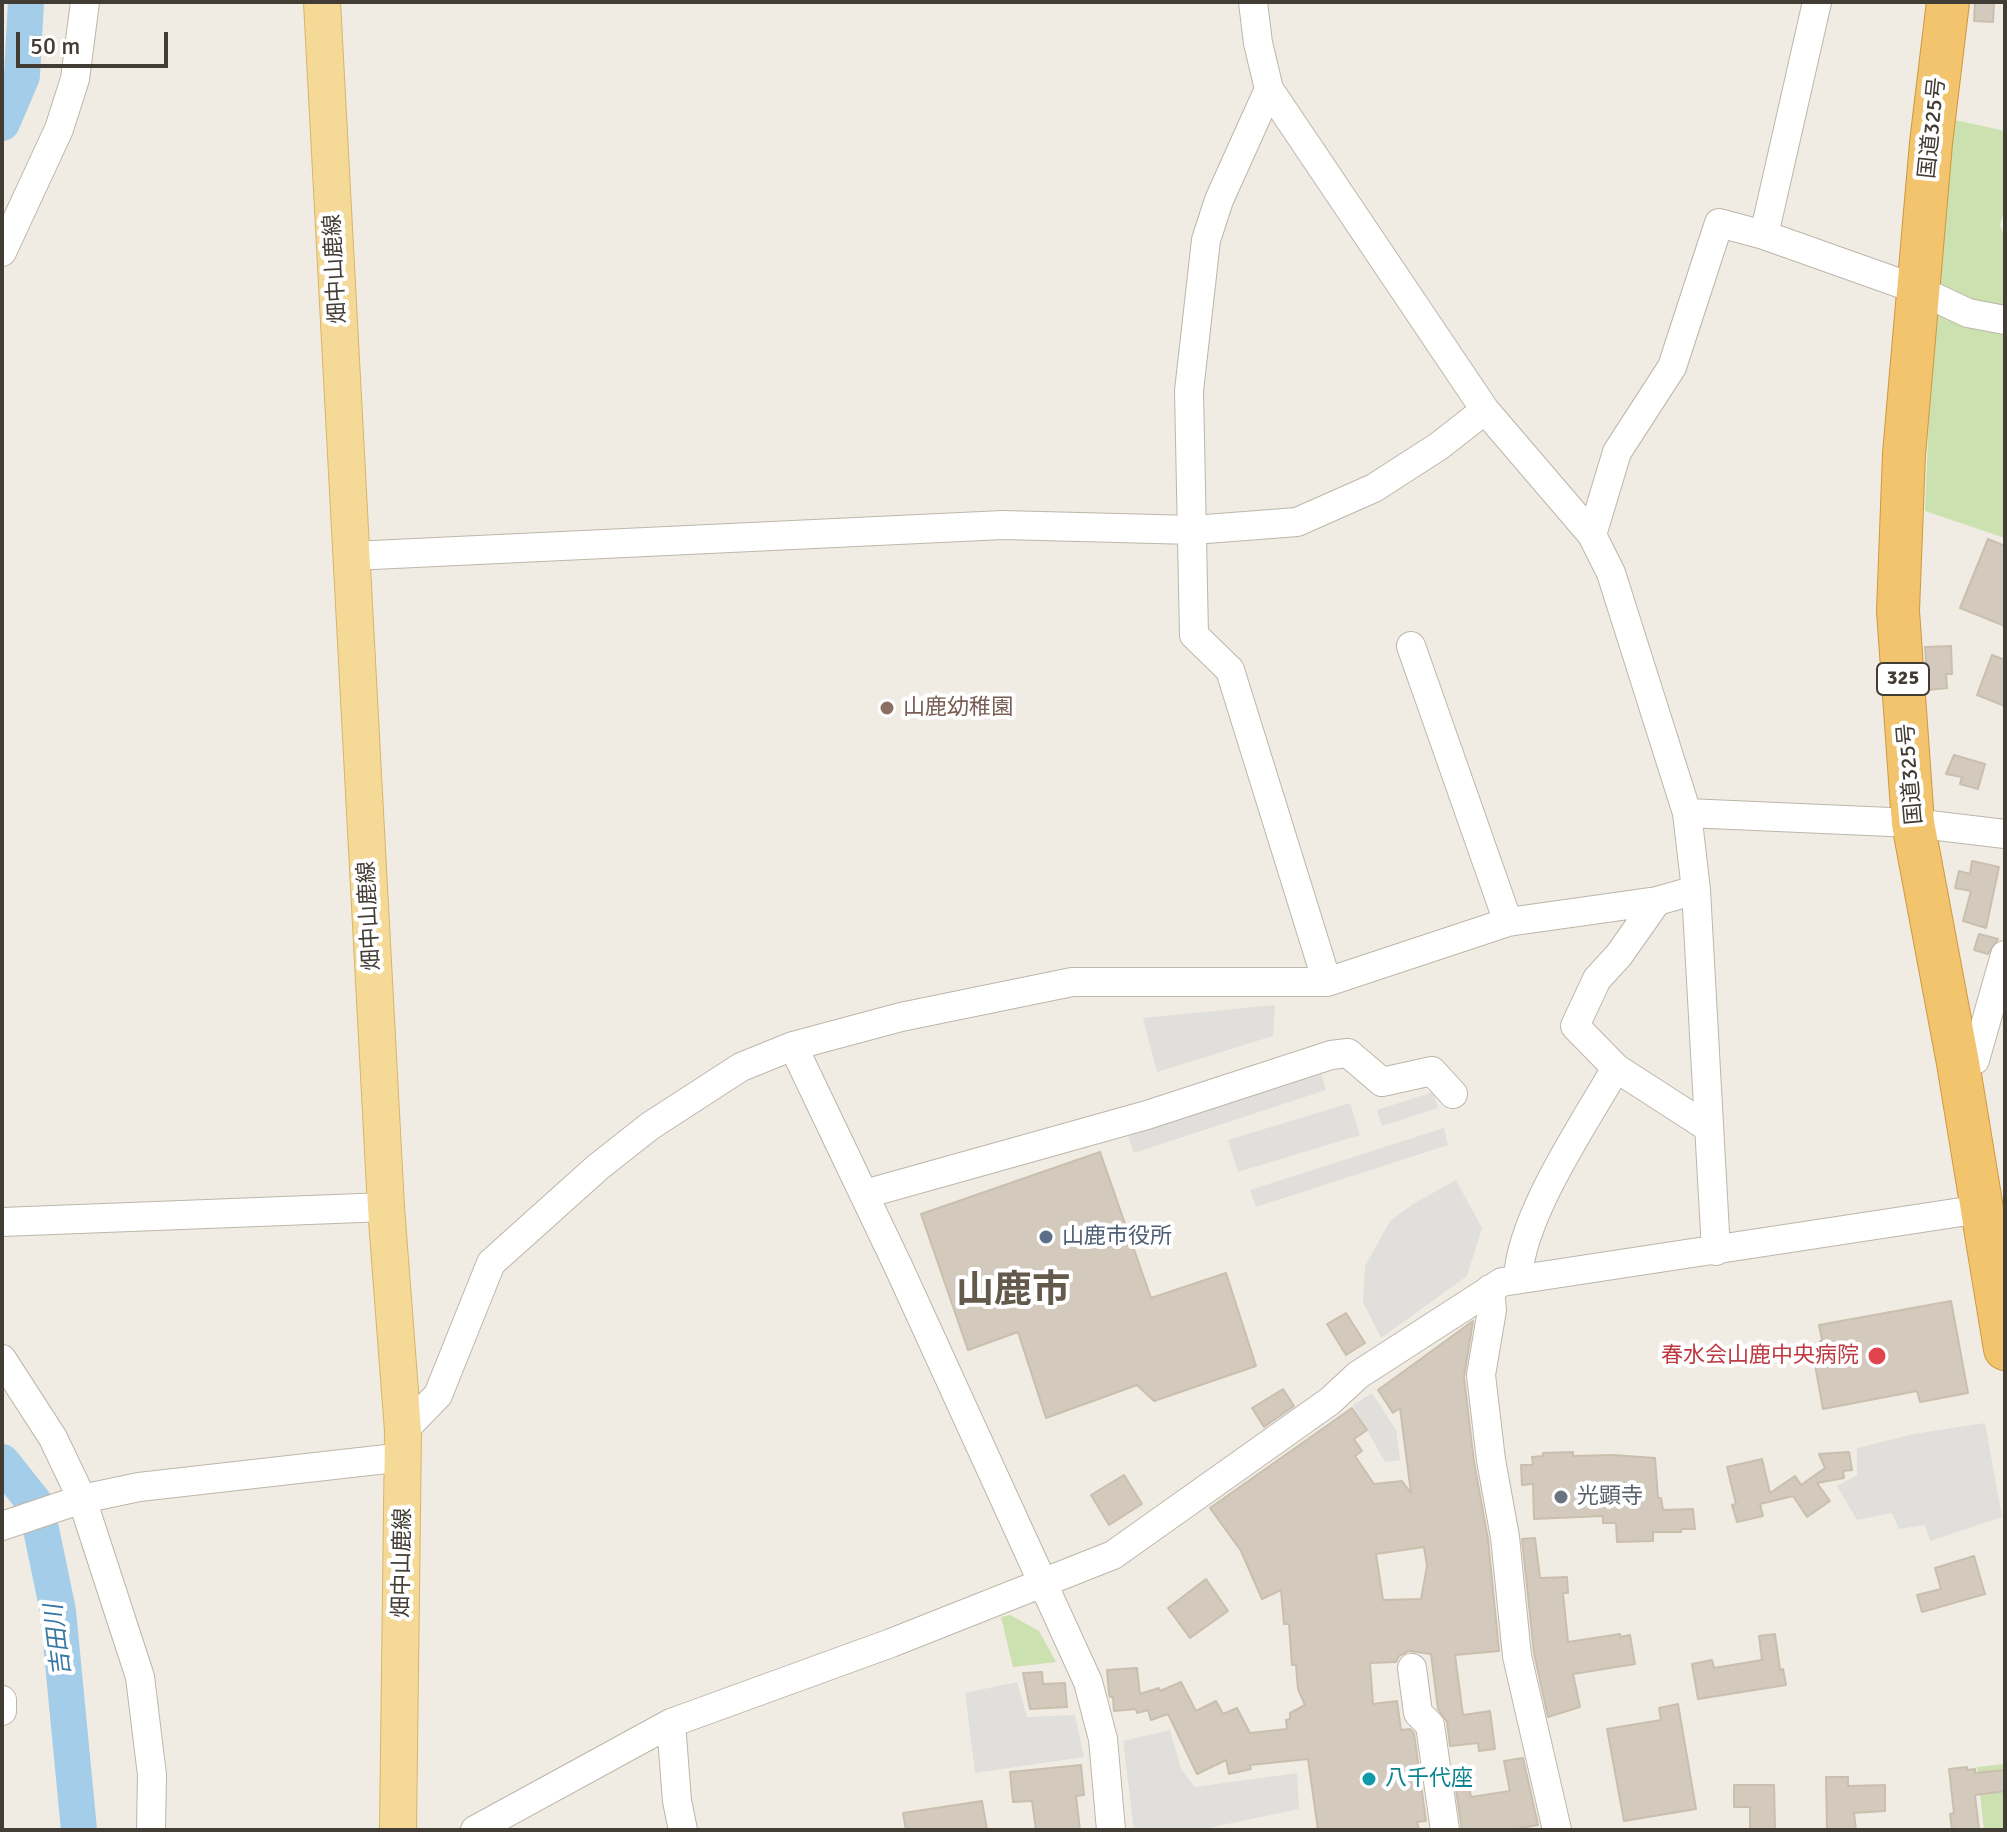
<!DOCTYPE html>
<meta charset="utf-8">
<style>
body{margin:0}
#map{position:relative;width:2007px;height:1832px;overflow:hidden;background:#f0ece3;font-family:Signika,sans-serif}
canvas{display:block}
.frame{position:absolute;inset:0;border:4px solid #413c34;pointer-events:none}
.scale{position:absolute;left:16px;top:32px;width:152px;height:36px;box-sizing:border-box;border:4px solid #413c34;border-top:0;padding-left:10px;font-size:24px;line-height:28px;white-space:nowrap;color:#413c34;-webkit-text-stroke:6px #fff;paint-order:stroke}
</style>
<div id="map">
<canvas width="2007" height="1832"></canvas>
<div class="frame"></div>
<div class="scale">50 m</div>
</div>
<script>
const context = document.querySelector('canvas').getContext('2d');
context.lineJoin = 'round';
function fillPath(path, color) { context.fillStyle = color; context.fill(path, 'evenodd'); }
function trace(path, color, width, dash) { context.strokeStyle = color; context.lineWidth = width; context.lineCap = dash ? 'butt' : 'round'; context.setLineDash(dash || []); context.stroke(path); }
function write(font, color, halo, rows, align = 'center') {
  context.font = font + ' Signika,"Noto Sans JP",sans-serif'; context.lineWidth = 8; context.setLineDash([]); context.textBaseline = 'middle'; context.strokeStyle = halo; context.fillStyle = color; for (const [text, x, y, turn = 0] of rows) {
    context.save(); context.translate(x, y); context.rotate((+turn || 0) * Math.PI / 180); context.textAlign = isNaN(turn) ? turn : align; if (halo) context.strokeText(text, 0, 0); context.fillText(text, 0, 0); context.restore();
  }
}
const green = new Path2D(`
 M1955,120L2005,131V209L2000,225L2005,238V308L1973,303L1933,283Z
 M1933,308L2005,331V538L1925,511Z
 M1010,1615L1039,1631L1056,1662L1013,1667L1001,1617Z
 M2005,1764V1830H1984L1977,1767Z`);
const parking = new Path2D(`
 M1275,1005L1273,1036L1157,1072L1143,1018Z
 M1321,1074L1326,1090L1134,1153L1128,1136Z
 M1433,1092L1438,1108L1382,1126L1377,1110Z
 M1350,1103L1360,1135L1238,1172L1228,1140Z
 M1444,1128L1448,1145L1256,1207L1250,1190Z
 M1456,1180L1482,1228L1467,1276L1381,1338L1363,1302L1365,1266L1390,1221L1413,1204Z
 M1372,1393L1396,1430L1400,1460L1385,1462L1353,1405Z
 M1985,1423L2002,1517L1930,1541L1925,1525L1899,1529L1892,1513L1857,1520L1837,1486L1857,1475V1448L1913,1434Z
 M1017,1682L1027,1717L1075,1715L1084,1757L975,1773L965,1693Z
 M1170,1730L1181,1769L1195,1787L1297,1773L1299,1809L1199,1830H1134L1123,1741Z`);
const river = new Path2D(`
 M2,123L22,76L26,2
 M2,1462L36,1505L58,1611L79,1830`);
const building = new Path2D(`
 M1975,2H1994L1993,22L1974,21Z
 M1988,539L2005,546V626L1960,608Z
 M1951,646L1952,674H1946L1947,688L1928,690L1925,647Z
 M1992,655L2005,660V706L1977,695Z
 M1954,755L1985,764L1978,789L1960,784L1962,777L1946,774Z
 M1972,861L1999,867L1986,928L1963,921L1971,891L1955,888L1959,871L1970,874Z
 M1979,934L1998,939L1988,954L1974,950Z
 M1100,1152L1151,1298L1226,1273L1256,1366L1154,1401L1137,1385L1046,1418L1018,1332L968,1350L921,1214Z
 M1951,1301L1968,1393L1920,1402L1917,1391L1823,1409L1812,1348L1822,1340L1819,1325Z
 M1346,1313L1365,1343L1346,1355L1327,1324Z
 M1473,1321L1464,1377L1474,1462L1488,1539L1499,1651L1455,1655L1463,1715L1490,1711L1495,1749L1479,1751L1478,1743L1450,1746L1447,1722L1438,1709L1431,1654L1409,1651L1399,1656L1396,1662L1370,1663L1373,1704L1397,1701L1401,1730L1410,1729L1414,1733L1426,1821L1417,1822L1419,1830H1318L1308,1759L1250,1765L1251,1769L1229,1774L1226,1760L1197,1774L1168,1714L1151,1720L1148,1710L1137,1713L1136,1709L1114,1711L1113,1697H1110L1109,1694L1107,1670L1137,1668L1140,1694L1159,1688L1160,1691L1181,1682L1196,1711L1216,1701L1223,1714L1237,1708L1250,1733L1287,1729L1286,1720L1290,1719V1713L1305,1705L1298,1689L1296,1665H1292L1289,1624H1284L1281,1590L1262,1599L1241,1551L1210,1508L1352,1408L1367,1430L1354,1439L1362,1451L1355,1456L1374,1484L1402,1481L1411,1493L1400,1408L1393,1413L1378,1390ZM1424,1547L1427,1566L1421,1599L1383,1600L1376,1554Z
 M1283,1389L1294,1406L1264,1427L1252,1408Z
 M1573,1452V1456L1613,1455L1655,1458L1658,1498H1661L1663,1510L1693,1509L1695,1529H1682L1681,1532H1653V1541L1617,1542L1616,1523H1603V1516L1534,1519L1533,1484L1522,1485L1521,1465H1533L1532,1457L1543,1456V1453Z
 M1849,1452L1852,1470L1843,1471L1844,1478L1817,1483L1830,1501L1807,1517L1793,1496L1760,1504L1763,1516L1737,1522L1732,1505L1736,1504L1727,1467L1762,1459L1770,1493L1795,1476L1801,1485L1825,1468L1819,1454Z
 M1124,1475L1142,1504L1109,1525L1091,1495Z
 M1535,1538L1540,1578L1567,1577L1568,1593H1563L1568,1642L1620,1634V1637L1630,1635L1635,1664L1573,1674L1580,1707L1548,1717L1534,1653L1522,1539Z
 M1974,1556L1985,1594L1922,1612L1917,1595L1941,1589L1935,1568Z
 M1206,1579L1228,1611L1190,1638L1168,1608Z
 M1775,1634L1780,1670L1783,1669L1786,1685L1698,1699L1692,1664L1712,1660L1714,1668L1762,1660L1759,1636Z
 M1042,1672L1043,1684L1065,1683L1067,1707L1030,1709L1023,1673Z
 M1678,1704L1696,1809L1624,1821L1607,1729L1661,1720L1659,1708Z
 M1523,1758L1538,1825L1509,1830H1462L1456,1790L1469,1788L1471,1797L1510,1791L1504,1761Z
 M1081,1765L1084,1795L1076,1796L1080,1830H1036L1032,1801L1013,1802L1010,1772Z
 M1967,1767V1770L1975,1769V1773L2005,1770V1791L1975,1795L1979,1830H1952L1950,1814L1954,1813L1949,1769Z
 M1826,1777H1848V1786L1885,1785V1811L1854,1813L1856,1830H1827Z
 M1734,1785H1774L1775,1830H1750V1807H1734Z
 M982,1801L987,1830H906L903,1813Z`);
const minor = new Path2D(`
 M1253,2L1258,43L1269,89L1485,410L1592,535L1611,573L1687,813L1696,890L1716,1251
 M1269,89L1219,200L1206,240L1189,391L1194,635L1230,670L1327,982
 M1764,235L1817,2
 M2,252L59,129L75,79L85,2
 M1592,535L1617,452L1672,367L1719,223L1764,235L1919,290L1968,313L2005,320
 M352,556L1003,525L1193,530L1297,522L1374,488L1439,446L1485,410
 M1411,646L1508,922
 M1687,813L1913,823L2005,834
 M1657,901L1619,955L1597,979L1575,1026L1616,1068L1709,1128
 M793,1046L899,1268L1088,1682L1103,1739L1111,1830
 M1958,1063L1975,1060L2005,955
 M865,1194L1147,1115L1331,1055L1348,1053L1382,1082L1432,1071L1453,1094
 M2,1222L386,1207
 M1518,1278C1521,1216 1584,1124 1616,1068
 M1490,1289L1492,1310L1481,1375L1491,1460L1505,1537L1517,1656L1557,1830
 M2,1359L53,1438L82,1499L140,1677L152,1775L151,1830
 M403,1431L438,1395L491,1263L598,1167L650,1126L741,1067L793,1046L901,1017L1072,982H1327L1508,922L1657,901L1696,890
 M2,1526L82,1499L139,1487L404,1457
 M1412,1668L1418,1713L1430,1725L1445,1830
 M2,1700V1711
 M671,1723L677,1801L683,1830
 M475,1830L671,1723L891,1643L1113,1555L1330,1401L1358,1375L1502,1282L1981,1209`);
const major = new Path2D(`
 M322,2L386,1207L403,1431L398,1830`);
const highway = new Path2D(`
 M1948,2L1931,143L1904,454L1898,611L1913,823L1958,1063L2005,1349`);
const markers = [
 [887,708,8,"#8d6e63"],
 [1046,1237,8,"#5c6f8a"],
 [1877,1356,10,"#e0444e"],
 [1561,1497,8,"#6b7280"],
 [1369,1779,8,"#0f9aa8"]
];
const shields = [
 [1903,679,52]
];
const shieldNames = [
 ["325",1903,679]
];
const streetNames = [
 ["国道325号",1933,128,-84],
 ["畑中山鹿線",336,269,-93],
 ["国道325号",1911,774,-95],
 ["畑中山鹿線",370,916,-93],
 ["畑中山鹿線",403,1563,-89]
];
const educationNames = [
 ["山鹿幼稚園",903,708]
];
const serviceNames = [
 ["山鹿市役所",1062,1237]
];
const healthNames = [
 ["春水会山鹿中央病院",1859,1356]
];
const worshipNames = [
 ["光顕寺",1577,1497]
];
const cultureNames = [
 ["八千代座",1385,1779]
];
const waterNames = [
 ["吉田川",59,1640,-97]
];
const townNames = [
 ["山鹿市",1013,1292]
];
fillPath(green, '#cbe1af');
fillPath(parking, '#e1dfdb');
trace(river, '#a3cde9', 36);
fillPath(building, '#d3cabd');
trace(building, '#cabfae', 2);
trace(minor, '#bdb6aa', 30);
trace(major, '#d8b569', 38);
trace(highway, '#cf983f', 44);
trace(minor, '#fff', 28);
trace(major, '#f5d997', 36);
trace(highway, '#f1c46d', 42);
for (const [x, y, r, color] of markers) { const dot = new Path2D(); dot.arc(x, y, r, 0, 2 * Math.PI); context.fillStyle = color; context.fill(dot); trace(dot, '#fff', 3); }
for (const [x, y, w] of shields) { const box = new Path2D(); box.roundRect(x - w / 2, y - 16, w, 32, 6); context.fillStyle = '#fff'; context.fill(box); trace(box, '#413c34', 2); }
write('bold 20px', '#413c34', null, shieldNames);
write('22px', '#413c34', '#fff', streetNames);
write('22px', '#785e54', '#fff', educationNames, 'left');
write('22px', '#4e5e75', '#fff', serviceNames, 'left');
write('22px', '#be3a42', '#fff', healthNames, 'right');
write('22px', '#5b616d', '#fff', worshipNames, 'left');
write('22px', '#0d838f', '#fff', cultureNames, 'left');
write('italic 24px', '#3777a3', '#fff', waterNames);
write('bold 38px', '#635a4c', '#fff', townNames);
</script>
